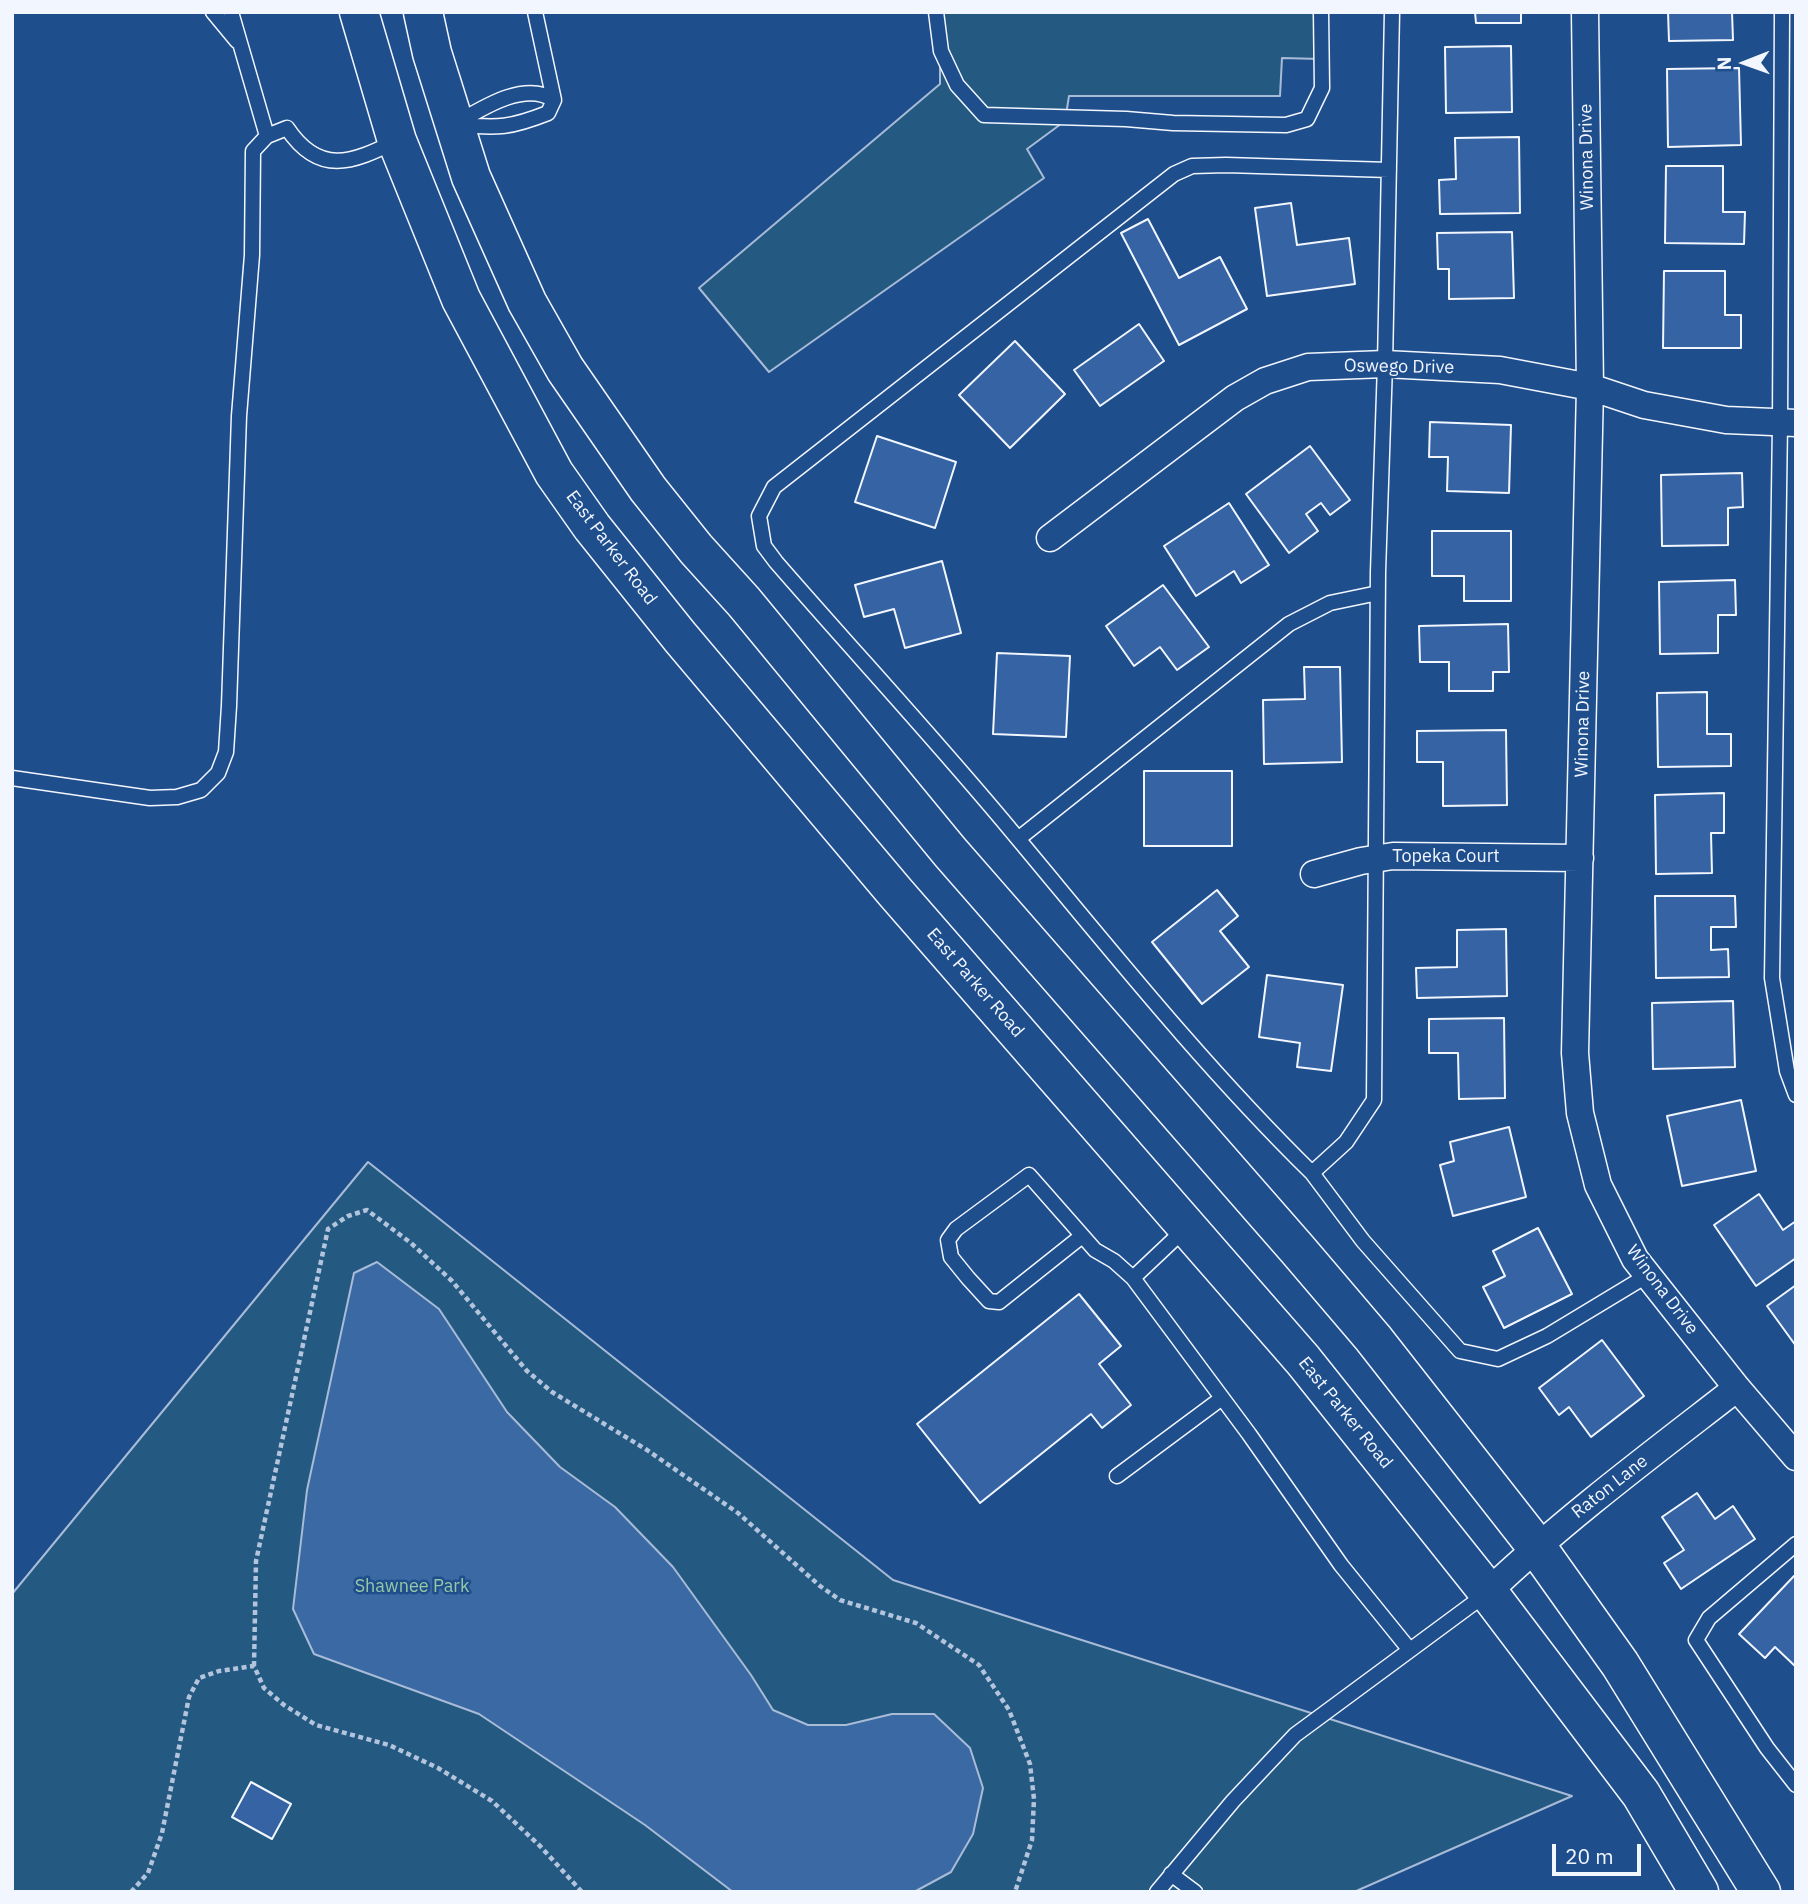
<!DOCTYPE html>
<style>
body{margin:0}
#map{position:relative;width:1808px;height:1904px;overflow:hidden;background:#1f4e8c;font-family:"IBM Plex Sans",sans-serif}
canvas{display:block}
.frame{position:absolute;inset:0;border:14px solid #f2f6ff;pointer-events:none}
.north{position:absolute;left:1710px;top:28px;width:70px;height:70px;-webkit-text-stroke:5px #1f4e8c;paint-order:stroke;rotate:269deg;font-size:19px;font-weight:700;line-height:28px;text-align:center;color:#f2f6ff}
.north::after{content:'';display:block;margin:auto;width:24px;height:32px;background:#f2f6ff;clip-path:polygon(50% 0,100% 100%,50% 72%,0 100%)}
.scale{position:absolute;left:1552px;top:1844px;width:89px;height:32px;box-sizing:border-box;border:4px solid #f2f6ff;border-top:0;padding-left:9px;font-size:21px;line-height:24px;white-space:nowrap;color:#f2f6ff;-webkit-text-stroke:5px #1f4e8c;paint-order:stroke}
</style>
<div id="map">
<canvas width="1808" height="1904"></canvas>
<div class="frame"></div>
<div class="north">N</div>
<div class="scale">20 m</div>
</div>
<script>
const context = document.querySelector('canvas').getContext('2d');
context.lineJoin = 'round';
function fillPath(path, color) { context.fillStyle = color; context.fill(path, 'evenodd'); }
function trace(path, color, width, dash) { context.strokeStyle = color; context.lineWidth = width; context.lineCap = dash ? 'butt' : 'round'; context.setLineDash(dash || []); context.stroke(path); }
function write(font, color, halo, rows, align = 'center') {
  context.font = font + ' "IBM Plex Sans",sans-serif'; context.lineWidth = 5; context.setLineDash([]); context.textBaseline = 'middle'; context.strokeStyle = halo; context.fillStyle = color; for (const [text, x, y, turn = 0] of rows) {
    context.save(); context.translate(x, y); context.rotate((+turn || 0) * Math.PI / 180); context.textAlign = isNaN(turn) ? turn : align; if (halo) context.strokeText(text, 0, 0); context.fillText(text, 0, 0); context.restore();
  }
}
const green = new Path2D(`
 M940,12H1323L1320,59L1282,58L1280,96H1069L1065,121L1027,149L1044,178L769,372L699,288L940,84Z
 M368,1162L893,1580L1572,1796L1354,1892H12V1594Z`);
const water = new Path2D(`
 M377,1262L439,1309L507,1412L560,1467L615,1507L673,1567L751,1675L773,1710L808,1725H846L892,1714H934L970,1748L983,1788L973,1834L951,1872L914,1892H733L645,1825L479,1714L314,1654L293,1609L307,1490L354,1273Z`);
const building = new Path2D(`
 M1475,12H1521V23H1476Z
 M1668,12H1732L1733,40L1669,41Z
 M1511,46L1512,112L1446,113L1445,47Z
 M1739,68L1741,145L1668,147L1667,69Z
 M1519,137L1520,213L1440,214L1439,180L1456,179L1455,138Z
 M1666,166H1723V212H1745L1744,244L1665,243Z
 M1291,203L1297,245L1349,238L1355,284L1267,296L1255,208Z
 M1148,219L1179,278L1220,257L1247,309L1179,345L1121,233Z
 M1512,232L1514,298L1449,299V269H1438L1437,233Z
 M1664,271H1725V315H1741V348H1663Z
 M1139,324L1164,361L1100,406L1074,370Z
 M1015,341L1065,394L1010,448L959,395Z
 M1430,422L1511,425L1509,493L1447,491L1448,457H1429Z
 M877,436L956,462L935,528L855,502Z
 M1310,446L1350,500L1330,515L1321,503L1306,514L1318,531L1289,553L1246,494Z
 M1742,473L1743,507L1728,508V545L1662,546L1661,475Z
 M1229,503L1269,565L1241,583L1234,571L1196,596L1164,546Z
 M1432,531H1511V601H1464V576H1432Z
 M942,561L961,633L905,648L894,609L864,617L855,585Z
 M1735,580L1736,615H1718V653L1660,654L1659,582Z
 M1163,585L1209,647L1177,670L1160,647L1134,666L1106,626Z
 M1508,624L1509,672H1493V691H1449V662H1420L1419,626Z
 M997,653L1070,656L1066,737L993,734Z
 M1304,667H1340L1342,762L1264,764L1263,700L1305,699Z
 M1707,692V734H1731V766L1658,767L1657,693Z
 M1506,730L1507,805L1443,806V762H1417V731Z
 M1144,771H1232V846H1144Z
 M1724,793V833H1711L1712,873L1656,874L1655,795Z
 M1217,890L1238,916L1220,931L1249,967L1202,1004L1152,942Z
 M1655,896H1735L1736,927H1711V950L1728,949L1729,977L1656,978Z
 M1506,929L1507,996L1417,998L1416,968L1457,967V930Z
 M1267,975L1343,985L1331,1071L1297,1067L1300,1043L1259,1037Z
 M1733,1001L1735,1067L1653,1069L1652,1003Z
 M1504,1018L1505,1098L1459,1099L1458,1053H1429V1019Z
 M1741,1100L1756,1171L1682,1186L1667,1116Z
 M1509,1127L1526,1197L1453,1216L1440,1165L1454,1161L1450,1142Z
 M1759,1194L1783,1230L1796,1221V1258L1756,1286L1714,1225Z
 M1538,1228L1572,1294L1504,1328L1483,1287L1505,1276L1493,1251Z
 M1796,1285V1346L1767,1306Z
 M1079,1294L1121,1346L1099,1364L1131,1405L1102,1428L1091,1414L980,1503L917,1424Z
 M1602,1340L1644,1396L1591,1437L1569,1407L1559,1415L1539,1388Z
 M1697,1493L1715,1519L1733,1506L1755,1539L1681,1589L1664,1563L1684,1550L1662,1517Z
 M1794,1576L1796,1578V1667L1775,1647L1765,1658L1739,1634Z
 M251,1782L291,1804L272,1839L232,1817Z`);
const path = new Path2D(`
 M254,1666L256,1561L328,1229L348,1216L367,1210L411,1243L452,1281L527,1371L552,1392L647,1450L738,1513L820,1586L840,1600L916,1623L979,1665L1009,1710L1030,1764L1034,1799L1032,1840L1015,1892
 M131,1892L148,1873L162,1833L189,1697L199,1678L219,1671L254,1666L264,1688L284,1705L316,1725L389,1745L438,1768L492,1801L540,1846L582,1892`);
const service = new Path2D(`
 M213,12L237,41
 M231,12L267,136
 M936,12L941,51L957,85L984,115L1126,119L1173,123L1286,125L1307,119L1322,88L1321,12
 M1392,12L1385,364L1378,572L1374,1100L1346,1142L1312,1173L1363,1241L1460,1351L1498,1359L1547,1336L1648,1275
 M1782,12L1780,423L1772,978L1787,1071L1796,1095
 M455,124C481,109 524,80 554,100
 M459,125C499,128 510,128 548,113L554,100L535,12
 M12,778L150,798L177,797L201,790L218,773L226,752L229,706L239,416L252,255L253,151L267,136L287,128C319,176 352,163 396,141
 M1018,839L1289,624L1330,603L1378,593
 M1312,1173C1204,1067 1110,949 1014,834C937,741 855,653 776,562L764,546L759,516L774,487L1174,174L1192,166L1226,165L1389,170
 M1186,1228L1133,1278L1249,1434L1341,1565L1409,1649
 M1082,1236L999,1302L989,1301L968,1278L951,1257L948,1240L956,1229L1029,1175L1095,1250L1114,1261L1133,1278
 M1117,1476L1222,1398
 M1796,1544L1709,1618L1696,1640L1767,1748L1796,1785
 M1171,1874L1195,1892
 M1157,1892L1233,1801L1295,1735L1486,1594`);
const minor = new Path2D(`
 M1585,12L1590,387L1575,1053L1580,1113L1598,1185L1635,1259L1737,1388L1796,1457
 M1050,538L1235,398L1265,381L1308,367L1385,364L1500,370L1590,387L1644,405L1726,420L1796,423
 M1314,874L1361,861L1393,856L1580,858
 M1488,1592C1566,1518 1652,1454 1737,1388`);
const secondary = new Path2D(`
 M359,12L397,141L461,299L554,473L592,527L680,637L895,892L1303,1360L1488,1592L1641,1794L1699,1892
 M423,12L432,53L471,177L527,302L565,369L648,489L696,549L744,602L950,852L1298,1250L1373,1338L1536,1546L1620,1664L1761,1892`);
const streetNames = [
 ["Winona Drive",1587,157,-91],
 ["Oswego Drive",1399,367,1],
 ["East Parker Road",611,548,53],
 ["Winona Drive",1583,724,-89],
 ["Topeka Court",1446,857],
 ["East Parker Road",975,983,49],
 ["Winona Drive",1662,1290,53],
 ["East Parker Road",1345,1413,51],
 ["Raton Lane",1610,1487,-38]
];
const parkNames = [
 ["Shawnee Park",412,1587]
];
fillPath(green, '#245a82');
trace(green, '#a8bbd7', 2);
fillPath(water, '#3b69a3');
trace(water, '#a8bbd7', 2);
fillPath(building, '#3563a3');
trace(building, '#f2f6ff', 2);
trace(service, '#f2f6ff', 17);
trace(minor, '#f2f6ff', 29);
trace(secondary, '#f2f6ff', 41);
trace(path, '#b3c4dc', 4.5, [5, 3.5]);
trace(service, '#1f4e8c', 14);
trace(minor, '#1f4e8c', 26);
trace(secondary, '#1f4e8c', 38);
write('18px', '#f2f6ff', '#1f4e8c', streetNames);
write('18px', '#97c8a6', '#1f4e8c', parkNames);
</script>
